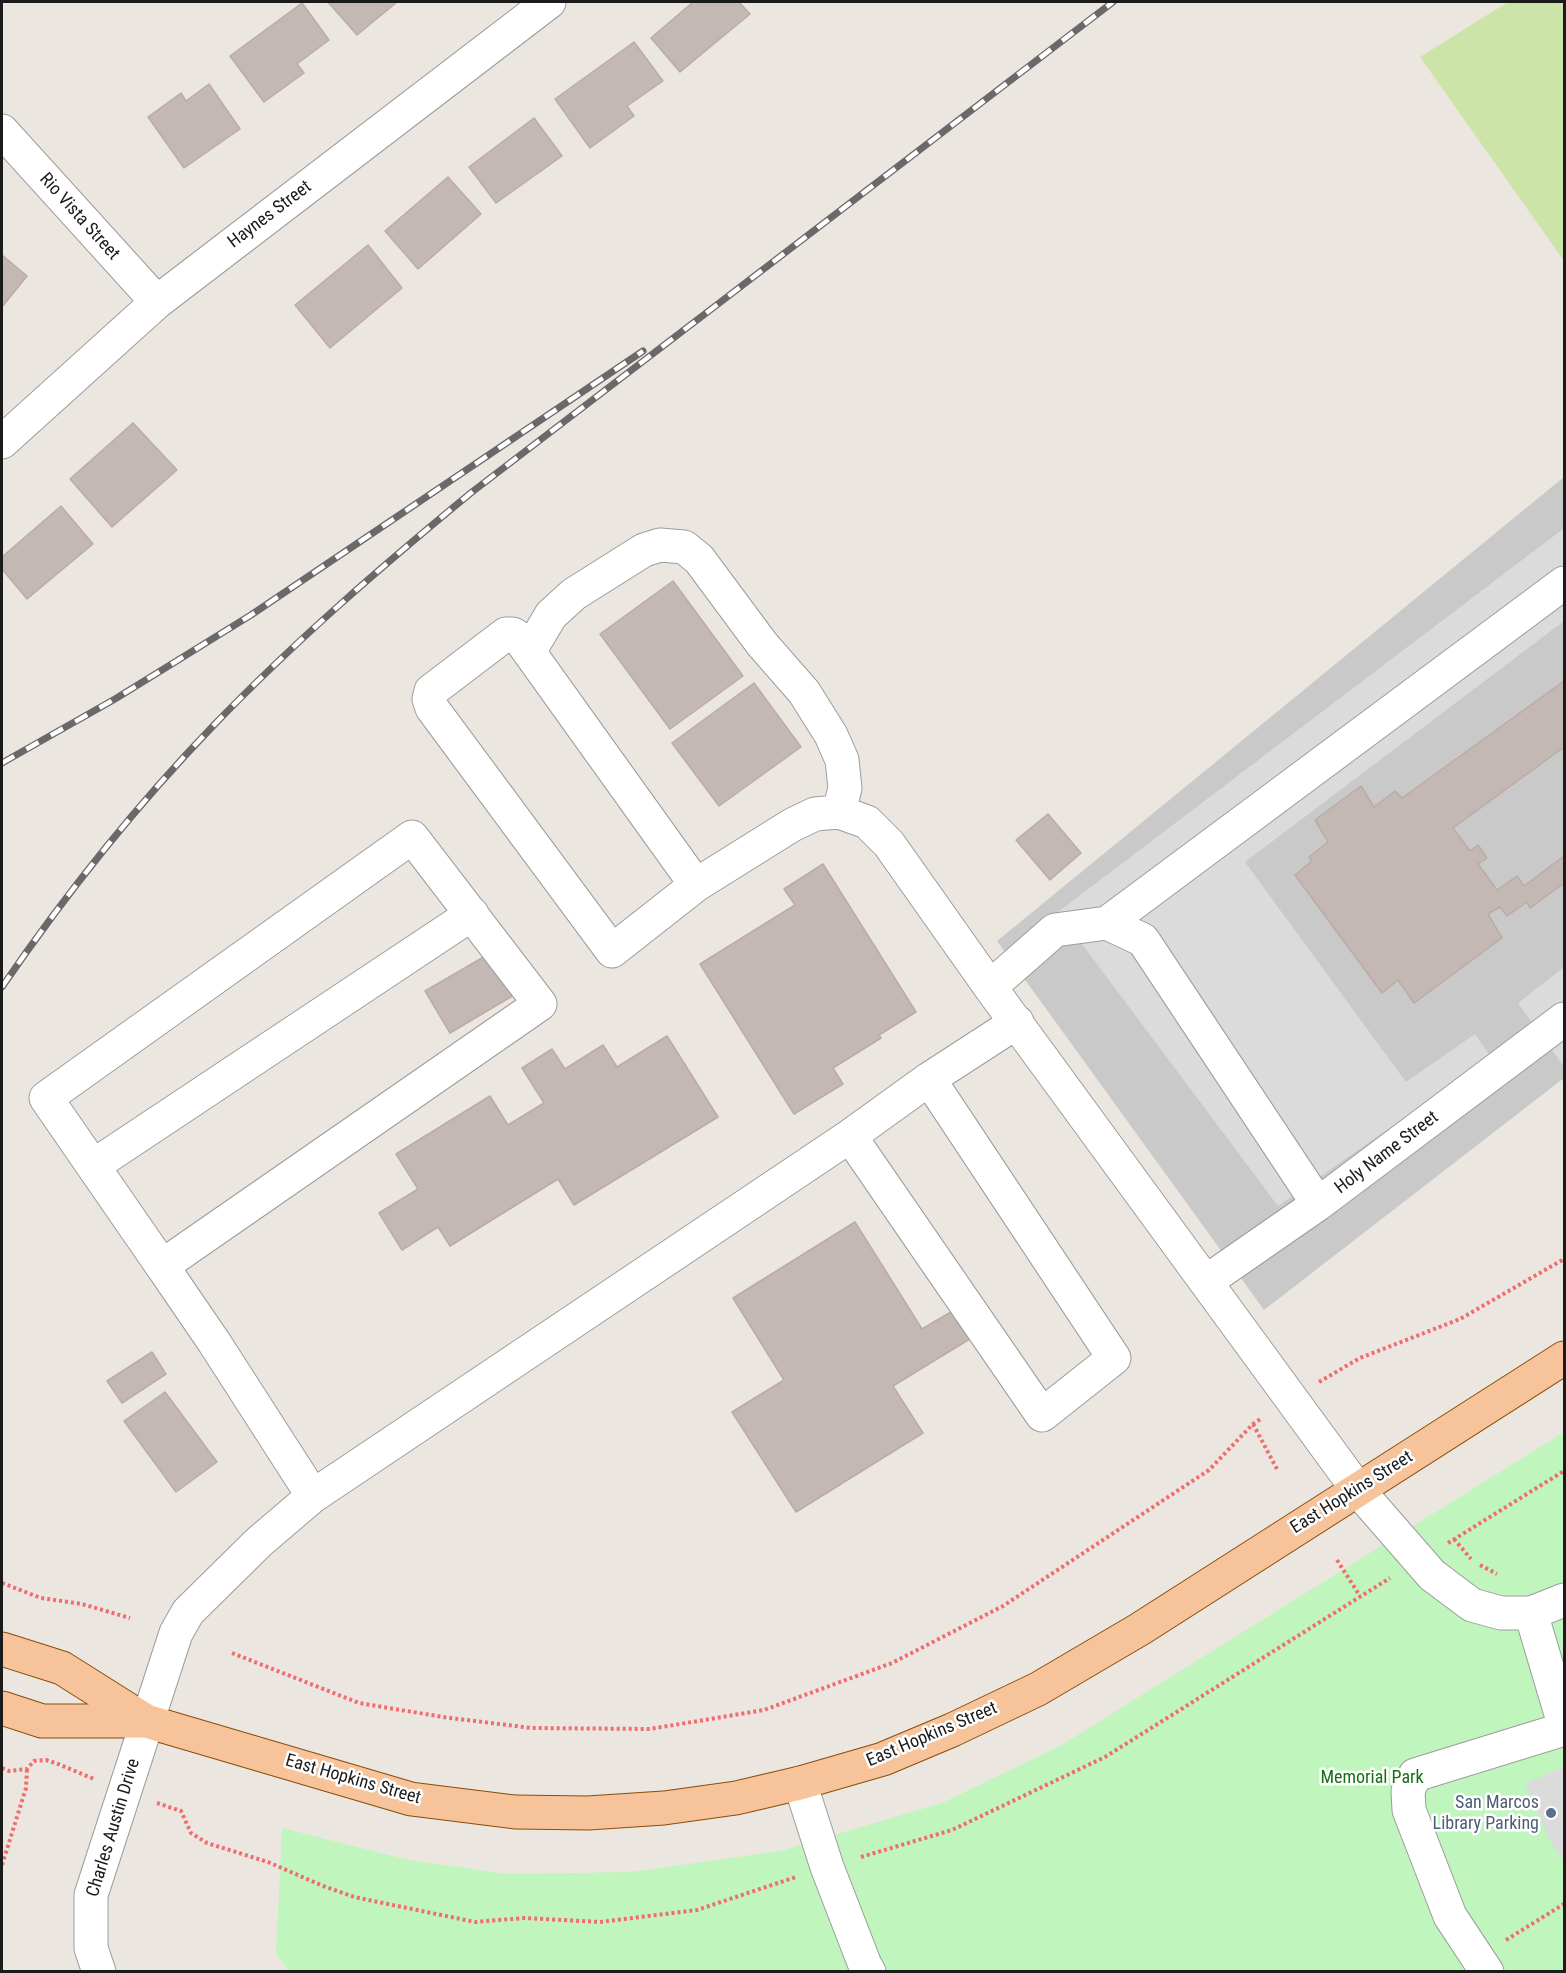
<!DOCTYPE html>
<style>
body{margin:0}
#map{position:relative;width:1566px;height:1973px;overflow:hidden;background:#ece6e0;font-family:"Roboto Condensed",sans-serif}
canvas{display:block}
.frame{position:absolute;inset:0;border:3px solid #1b1b1b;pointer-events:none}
</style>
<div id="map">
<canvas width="1566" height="1973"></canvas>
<div class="frame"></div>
</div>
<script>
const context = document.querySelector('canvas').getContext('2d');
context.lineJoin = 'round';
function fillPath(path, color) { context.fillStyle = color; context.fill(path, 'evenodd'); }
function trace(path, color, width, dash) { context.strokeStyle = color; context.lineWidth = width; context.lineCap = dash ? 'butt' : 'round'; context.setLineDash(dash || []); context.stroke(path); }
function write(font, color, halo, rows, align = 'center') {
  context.font = font + ' "Roboto Condensed",sans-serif'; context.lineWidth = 5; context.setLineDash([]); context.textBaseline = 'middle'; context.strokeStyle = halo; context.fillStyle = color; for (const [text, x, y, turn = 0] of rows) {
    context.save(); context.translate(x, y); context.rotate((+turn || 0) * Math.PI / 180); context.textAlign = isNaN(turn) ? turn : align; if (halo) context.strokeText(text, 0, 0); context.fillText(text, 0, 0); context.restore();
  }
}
const religious = new Path2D(`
 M1564,477V1078L1264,1310L997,941Z`);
const grass = new Path2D(`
 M1508,2H1564V261L1420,57Z`);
const park = new Path2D(`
 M1564,1432V1971L290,1972L276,1954L282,1828L409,1860L508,1874L631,1872L780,1851L942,1803L1060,1746Z`);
const parking = new Path2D(`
 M1563,529L1564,621L1245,862L1406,1082L1475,1034L1491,1057L1278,1206L1058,912Z
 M1564,967V1067L1518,1003Z
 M1564,1766V1862L1551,1842L1525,1784Z`);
const building = new Path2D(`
 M328,2H397L357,35Z
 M693,2H739L750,14L680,72L651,38Z
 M302,3L329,40L297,64L304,73L264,102L230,56Z
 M634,42L663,81L627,106L634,116L590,148L555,99Z
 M209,84L240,129L184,168L148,117L181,93L186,101Z
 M534,118L562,156L496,203L469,167Z
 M448,177L481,214L418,269L385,231Z
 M368,245L402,288L330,348L295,305Z
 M2,255L27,276L2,307Z
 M133,423L177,470L112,527L70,479Z
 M61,506L93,544L27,599L2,569V557Z
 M673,581L743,676L670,729L600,634Z
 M1564,681V747L1453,828L1470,851L1478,845L1487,858L1478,864L1497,890L1517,876L1524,886L1564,856V883L1530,908L1527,902L1507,916L1500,907L1488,914L1502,938L1414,1003L1398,980L1382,993L1295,875L1312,861L1309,857L1328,842L1315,820L1361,786L1374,807L1395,791L1402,798Z
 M754,683L801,747L719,806L672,743Z
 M1048,814L1081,853L1050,880L1016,840Z
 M823,864L916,1012L879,1035L881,1038L833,1068L843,1084L794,1114L700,964L795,905L784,889Z
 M494,951L519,992L450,1033L425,991Z
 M667,1036L718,1117L574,1205L558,1179L450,1246L438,1227L402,1250L379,1213L418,1189L396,1154L490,1096L508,1125L544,1103L522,1068L552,1049L565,1069L603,1045L617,1067Z
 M855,1222L922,1329L956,1309L973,1337L893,1386L923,1433L796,1512L732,1412L784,1380L733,1298Z
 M152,1352L166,1374L122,1403L107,1381Z
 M165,1392L217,1462L176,1492L124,1421Z`);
const path = new Path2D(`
 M1319,1382L1360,1358L1460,1319L1564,1259
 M1253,1424L1278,1471
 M1454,1539L1471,1559
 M1448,1543L1564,1471
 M1337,1560L1360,1596
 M1480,1565L1497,1574
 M2,1583L41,1598L82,1604L130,1618
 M232,1653L359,1703L443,1717L531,1728L650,1729L764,1710L892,1663L1003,1606L1209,1470L1253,1424L1262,1418
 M2,1768L9,1771L27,1769L34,1761L46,1760L58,1764L94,1779
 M157,1803L181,1811L191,1833L207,1843L268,1862L323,1886L354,1897L475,1922L524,1918L600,1922L697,1910L796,1877
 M861,1857L952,1830L1105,1757L1390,1578
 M2,1865L26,1788L27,1769
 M1506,1940L1564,1904`);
const minor = new Path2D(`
 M2,131L157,302
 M2,442L157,302L549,2
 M529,652L551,615L574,594L644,550L660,545L684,547L699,559L762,644L804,692L831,735L842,760L845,788L839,812
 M696,885L519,638L513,634H506L431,691L429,699L432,708L612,951L696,885L792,825L815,814L839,812L867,822L889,844L990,987L1358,1490L1432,1575L1472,1605L1501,1613H1531
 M1107,923L1143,940L1318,1204
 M990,987L1055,930L1107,923L1564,583
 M850,1136L1042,1415L1114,1358L929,1079
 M93,1166L472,914
 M162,1266L46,1098L412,837L540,1004L162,1266L214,1342L313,1496
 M1207,1281L1318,1204L1564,1019
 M1564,1600L1531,1613L1564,1724
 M800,1783L827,1867L865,1965L869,1972
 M99,1972L91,1948V1895L176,1633L188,1612L259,1542L313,1496L850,1136L929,1079L1017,1022
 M1487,1972L1450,1916L1409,1810L1408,1791L1415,1775L1564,1729`);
const major = new Path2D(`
 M2,1649L62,1668L146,1721
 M2,1708L42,1721H146L411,1799L515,1812L588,1813L664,1808L736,1798L800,1783L883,1759L952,1730L1038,1689L1140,1629L1564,1358`);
const rail = new Path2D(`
 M2,763L115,699L251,615L643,351
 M2,987C65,895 135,807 213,726C294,642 382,566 472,492L1113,2`);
const markers = [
 [1551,1813,6,"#5c6f8a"]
];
const streetNames = [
 ["Haynes Street",270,215,-37],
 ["Rio Vista Street",79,217,48],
 ["Holy Name Street",1387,1153,-37],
 ["East Hopkins Street",1352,1493,-32],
 ["East Hopkins Street",932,1735,-23],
 ["East Hopkins Street",353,1780,16],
 ["Charles Austin Drive",114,1828,-73]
];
const parkNames = [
 ["Memorial Park",1372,1778]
];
const serviceNames = [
 ["San Marcos",1539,1803],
 ["Library Parking",1539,1824]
];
fillPath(religious, '#c9c9c9');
fillPath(grass, '#cde4a8');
fillPath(park, '#c0f5be');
fillPath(parking, '#dbdbdb');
fillPath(building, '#c3b8b4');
trace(building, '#bcaba4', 1.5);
trace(minor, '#9c9c9c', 35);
trace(major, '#894e08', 35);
trace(path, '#f16c6f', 4, [3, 3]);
trace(minor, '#fff', 33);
trace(major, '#f6c39b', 33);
trace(rail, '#696969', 7);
trace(rail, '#fff', 4.5, [14]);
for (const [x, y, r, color] of markers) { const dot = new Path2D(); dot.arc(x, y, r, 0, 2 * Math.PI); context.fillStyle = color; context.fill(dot); trace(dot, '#fff', 2); }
write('18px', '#1b1b1b', '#fff', streetNames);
write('18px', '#157011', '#fff', parkNames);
write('18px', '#4e5e75', '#fff', serviceNames, 'right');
</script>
